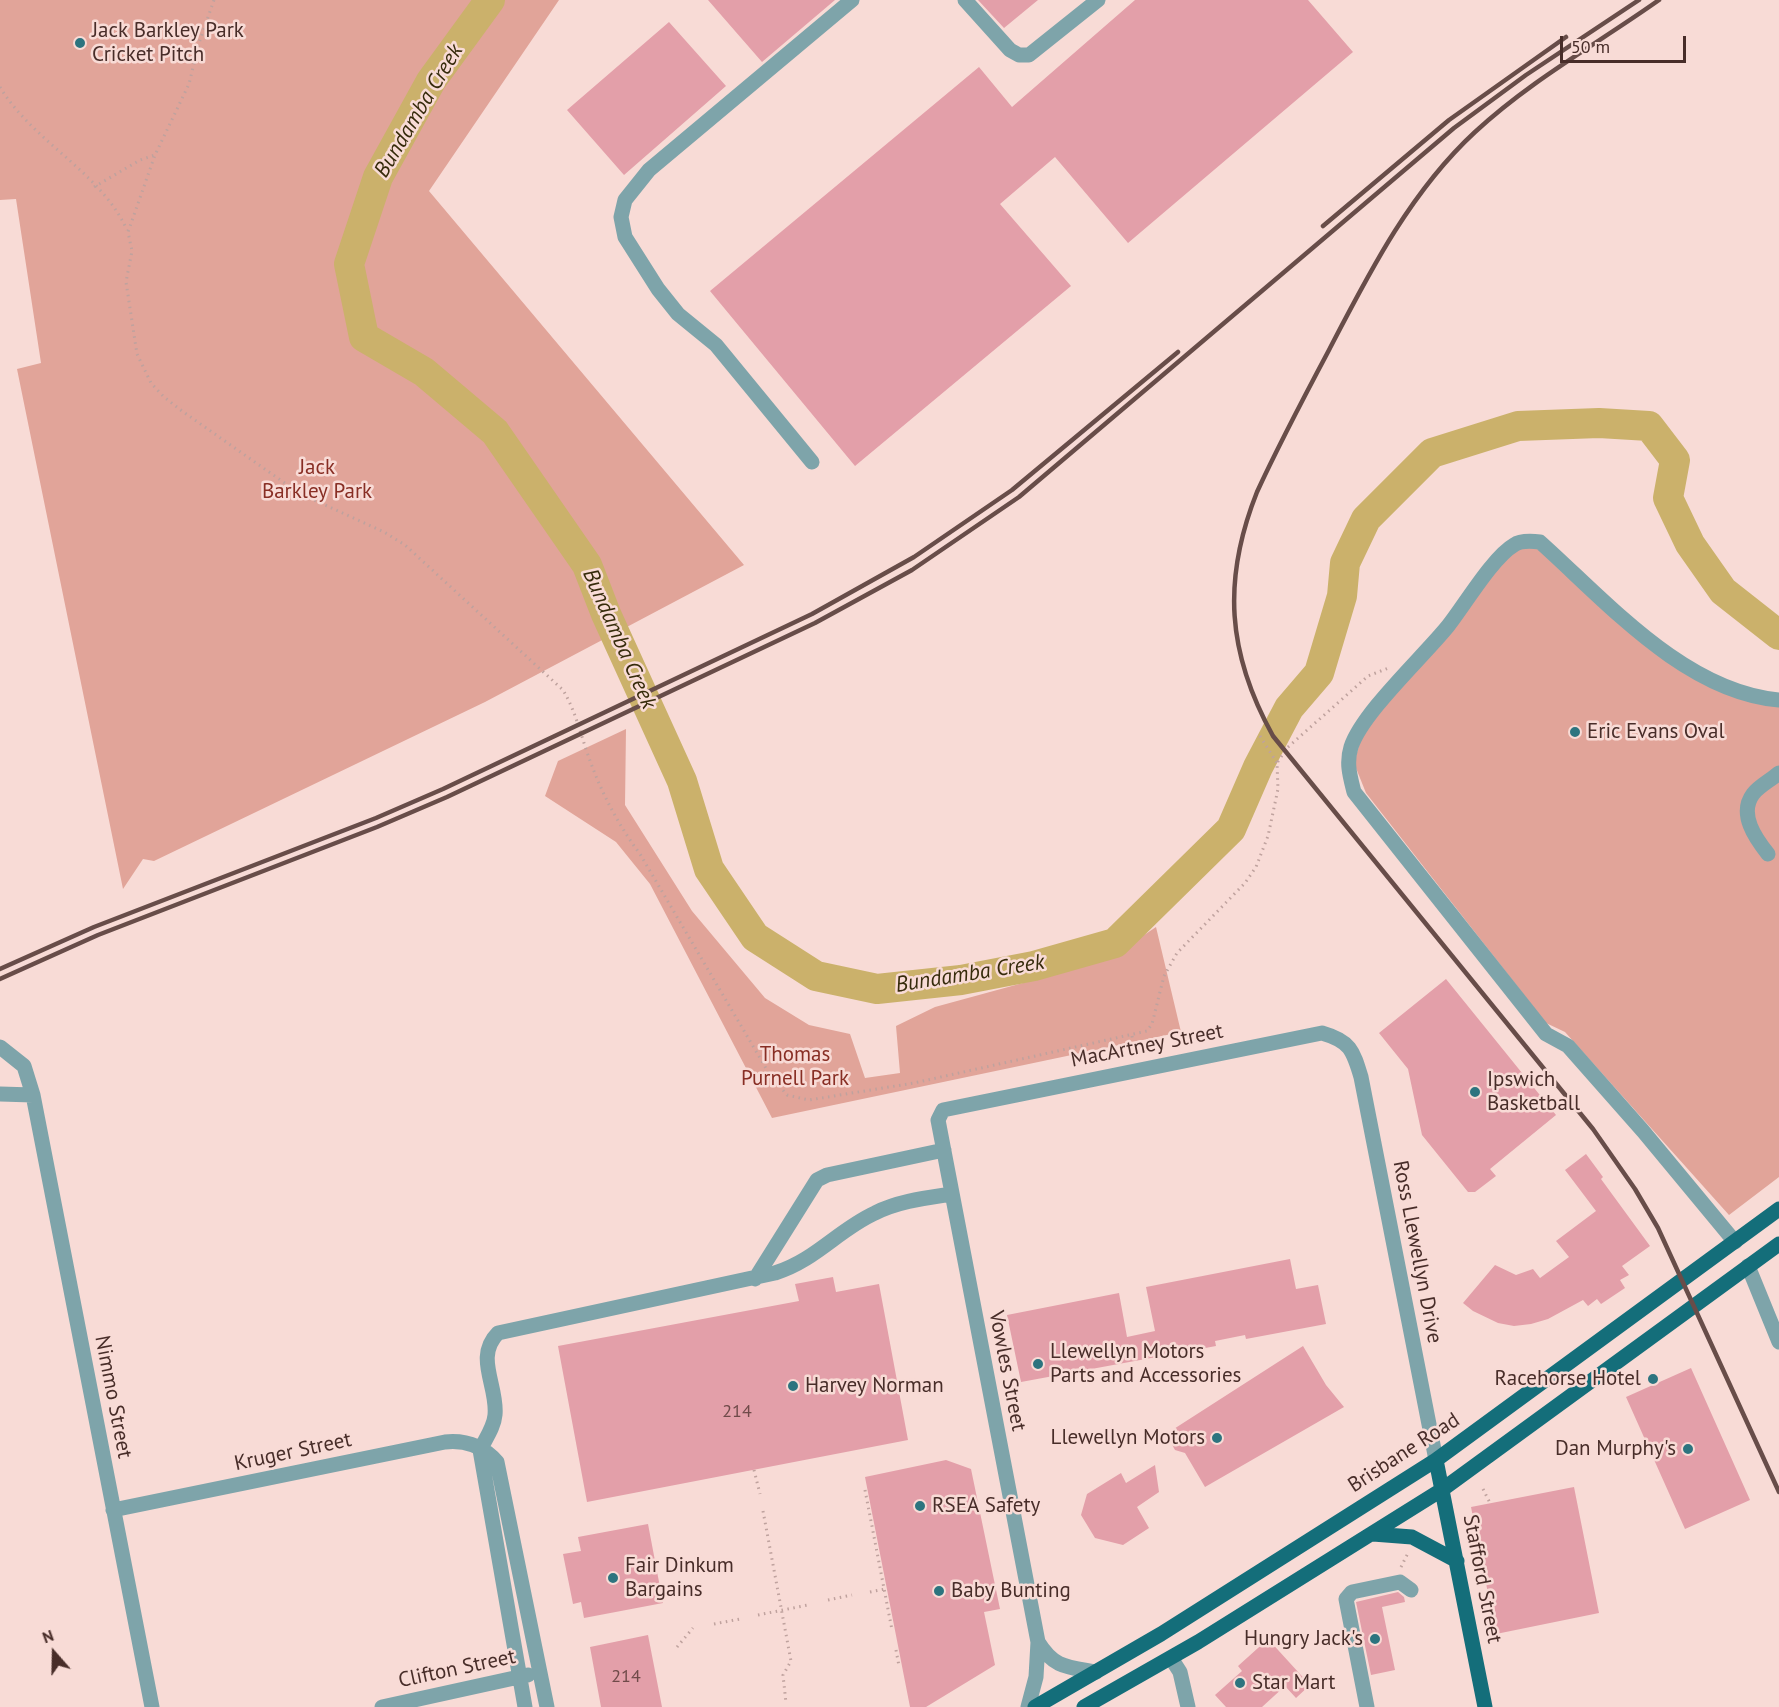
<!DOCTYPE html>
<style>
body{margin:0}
#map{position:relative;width:1779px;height:1707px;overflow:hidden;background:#f8dbd6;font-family:"PT Sans",sans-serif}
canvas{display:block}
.north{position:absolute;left:24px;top:1623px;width:60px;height:60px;-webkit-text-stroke:4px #f8dbd6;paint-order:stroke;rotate:340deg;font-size:16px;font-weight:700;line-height:24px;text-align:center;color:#482d29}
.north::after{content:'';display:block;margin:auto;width:21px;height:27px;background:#482d29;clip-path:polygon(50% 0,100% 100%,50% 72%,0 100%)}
.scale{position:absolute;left:1560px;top:36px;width:126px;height:27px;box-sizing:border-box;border:3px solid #482d29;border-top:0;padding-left:8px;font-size:18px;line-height:21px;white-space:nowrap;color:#482d29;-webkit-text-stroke:4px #f8dbd6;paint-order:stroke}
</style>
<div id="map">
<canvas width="1779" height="1707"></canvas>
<div class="north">N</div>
<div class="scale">50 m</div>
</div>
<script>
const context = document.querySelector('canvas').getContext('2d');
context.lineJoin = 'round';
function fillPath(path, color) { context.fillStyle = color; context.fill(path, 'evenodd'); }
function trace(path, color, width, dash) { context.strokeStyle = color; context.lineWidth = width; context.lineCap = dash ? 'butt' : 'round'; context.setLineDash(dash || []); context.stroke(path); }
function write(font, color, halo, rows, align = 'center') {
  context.font = font + ' "PT Sans",sans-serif'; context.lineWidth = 5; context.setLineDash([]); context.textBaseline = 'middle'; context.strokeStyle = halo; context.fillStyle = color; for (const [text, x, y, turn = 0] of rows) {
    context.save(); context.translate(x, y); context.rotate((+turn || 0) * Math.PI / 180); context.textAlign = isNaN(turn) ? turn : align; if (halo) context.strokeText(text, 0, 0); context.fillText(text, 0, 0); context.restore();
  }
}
const green = new Path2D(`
 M0,0H559L429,191L744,565L485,702L154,861L143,859L123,889L17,369L41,363L16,199L0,200Z
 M1522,545H1538L1692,673L1779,701V1177L1729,1215L1565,1032L1546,1023L1366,793L1354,763L1362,735L1506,555Z
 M626,729L625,805L692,911L765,998L809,1025L850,1034L865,1078L900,1073L896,1026L935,1007L1107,960L1156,927L1181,1032L772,1118L650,884L616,842L545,796L558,761Z`);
const river = new Path2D(`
 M490,0L431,81L378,177L349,264L364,337L424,372L495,432L587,565L606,614L682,781L709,869L755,937L816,976L877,989L961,980L1034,966L1115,943L1231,829L1258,767L1289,708L1319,673L1342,596L1345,563L1366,519L1432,453L1518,426L1599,423L1649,426L1675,460L1668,498L1690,544L1723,591L1779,635`);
const building = new Path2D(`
 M708,0H835L762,62Z
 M978,0H1038L1004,28Z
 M1135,0H1308L1353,52L1128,243L1055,157L1000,204L1071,286L855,466L710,291L979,67L1012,107Z
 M669,22L726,86L624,175L567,110Z
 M1446,979L1556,1115L1490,1169L1496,1176L1475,1192H1468L1422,1135L1408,1069L1379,1033Z
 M1586,1154L1603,1177L1601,1179L1650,1246L1622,1266L1629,1275L1620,1280L1625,1288L1601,1304L1597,1299L1588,1306L1583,1300L1548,1319L1531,1324L1514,1326L1498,1323L1473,1311L1463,1303L1495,1265L1516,1275L1533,1269L1540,1278L1569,1257L1556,1241L1596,1211L1565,1170Z
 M1290,1259L1296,1289L1318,1285L1326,1324L1246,1339L1245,1335L1215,1341L1216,1346L1021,1382L1007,1315L1119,1293L1127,1337L1155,1331L1146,1287Z
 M833,1277L836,1292L879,1284L908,1440L587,1502L558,1346L799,1301L795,1284Z
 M1303,1346L1326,1385L1344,1407L1205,1487L1185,1453L1175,1450L1166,1434Z
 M1691,1368L1750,1500L1685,1529L1626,1397Z
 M946,1460L971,1469L1000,1609L984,1612L995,1665L926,1707H910L865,1477Z
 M1155,1465L1159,1492L1137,1507L1149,1528L1123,1545L1095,1538L1081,1515L1087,1494L1121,1473L1126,1483Z
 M1574,1487L1599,1613L1496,1634L1471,1507Z
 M648,1524L663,1603L584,1618L581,1602L573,1604L563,1554L581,1551L578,1537Z
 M1398,1592L1404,1597L1405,1602L1382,1607L1395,1670L1371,1675L1356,1602Z
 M648,1635L662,1707H601L590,1647Z
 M1268,1639L1310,1685L1296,1698L1285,1686L1262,1707H1226L1215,1695L1242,1671L1238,1666Z`);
const path = new Path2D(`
 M214,0L199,43L189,84L155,155L128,232L132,251L126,282L137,354L151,383L164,397L182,411L299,493L384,532L405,545L563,690C575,710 580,732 588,755C600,790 617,823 640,854L770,1075L787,1095L809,1100L914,1083L1147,1031L1152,1024L1164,976L1177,953L1245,883L1256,867L1268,836L1278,789L1277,763L1287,748L1368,676L1391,667
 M0,87C33,142 101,172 127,230
 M94,187L140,160L155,155
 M1260,736L1277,763
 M1132,1036L1135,1055
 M754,1470L760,1494
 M1483,1489L1490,1503
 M865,1490L892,1630
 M763,1511L791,1661L783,1675L786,1703
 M1401,1567L1409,1551
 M870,1592L885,1589
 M828,1600L852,1595
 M758,1615L808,1605
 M714,1624L740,1619
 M677,1647L693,1628
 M896,1650L899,1666`);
const minor = new Path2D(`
 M965,0L1010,50L1019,55H1029L1098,0
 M812,462L716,345L678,314L658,289L625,237L621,217L625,200L649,170L852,0
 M1768,854C1756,839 1738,814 1753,794C1759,786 1771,780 1779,773
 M0,1047L24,1066L33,1095L152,1707
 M0,1094L33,1095
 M1735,1242L1643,1131L1568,1046L1546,1034L1354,792C1350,776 1346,763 1351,747C1362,713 1423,657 1448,626C1464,606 1493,557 1514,545C1521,540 1532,541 1540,542C1607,602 1685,692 1779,700
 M1748,1266L1779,1342
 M755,1279L817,1180L827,1175L944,1150
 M480,1450C486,1438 494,1427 495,1415C498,1386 474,1357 498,1333L775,1273C816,1260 838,1230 875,1213C899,1201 926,1198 952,1194
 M480,1450L525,1707
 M113,1510L445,1442C465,1440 482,1445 497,1462L547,1707
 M1038,1642C1054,1668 1067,1667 1096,1672
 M1171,1658L1180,1672L1188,1707
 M382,1707L528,1675
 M1028,1707L1036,1677L1038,1642L938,1120L943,1110L1322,1033C1350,1041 1353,1050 1361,1077L1436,1460
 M1367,1707L1346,1599L1352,1592L1400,1582L1411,1590`);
const major = new Path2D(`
 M1436,1460L1485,1707
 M1373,1534L1412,1537L1457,1561
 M1035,1707L1161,1634L1436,1460L1779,1209
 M1084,1707L1198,1642L1443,1489L1779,1244`);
const rail = new Path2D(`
 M1659,0C1597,44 1531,80 1475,132C1410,192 1369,273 1329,350C1304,397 1279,444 1257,492C1222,580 1227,653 1273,736L1593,1129L1635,1189L1658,1228L1779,1492
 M1323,226L1449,120L1566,37
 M0,969L94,927L376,818L443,789L812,614L914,557L1012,490L1178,352
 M0,979L98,935L377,827L447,797L815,623L912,570L1019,497L1454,128L1526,75L1639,0`);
const markers = [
 [80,43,6,"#2d747f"],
 [1575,732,6,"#2d747f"],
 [1475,1092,6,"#2d747f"],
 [1038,1364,6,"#2d747f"],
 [1653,1379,6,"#2d747f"],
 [793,1386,6,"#2d747f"],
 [1217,1438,6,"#2d747f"],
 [1688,1449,6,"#2d747f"],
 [920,1506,6,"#2d747f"],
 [613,1578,6,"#2d747f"],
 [939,1591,6,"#2d747f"],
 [1375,1639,6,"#2d747f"],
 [1240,1683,6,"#2d747f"]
];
const numberNames = [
 ["214",737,1412],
 ["214",626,1677]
];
const poiNames = [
 ["Jack Barkley Park",92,31],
 ["Cricket Pitch",92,55],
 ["Eric Evans Oval",1587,732],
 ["Ipswich",1487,1080],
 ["Basketball",1487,1104],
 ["Llewellyn Motors",1050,1352],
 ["Parts and Accessories",1050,1376],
 ["Racehorse Hotel",1641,1379,"right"],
 ["Harvey Norman",805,1386],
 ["Llewellyn Motors",1205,1438,"right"],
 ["Dan Murphy's",1676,1449,"right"],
 ["RSEA Safety",932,1506],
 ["Fair Dinkum",625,1566],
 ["Bargains",625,1590],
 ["Baby Bunting",951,1591],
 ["Hungry Jack's",1363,1639,"right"],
 ["Star Mart",1252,1683]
];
const parkNames = [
 ["Jack",317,468],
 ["Barkley Park",317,492],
 ["Thomas",795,1055],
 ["Purnell Park",795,1079]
];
const streetNames = [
 ["MacArtney Street",1147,1046,-11],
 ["Ross Llewellyn Drive",1417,1252,79],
 ["Vowles Street",1007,1371,79],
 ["Nimmo Street",113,1397,79],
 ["Kruger Street",293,1452,-12],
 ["Brisbane Road",1404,1453,-33],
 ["Stafford Street",1482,1579,79],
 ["Clifton Street",457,1669,-12]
];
const waterNames = [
 ["Bundamba Creek",419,111,-59],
 ["Bundamba Creek",619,639,66],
 ["Bundamba Creek",970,974,-9]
];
fillPath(green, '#e1a499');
trace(river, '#cbb16b', 30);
fillPath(building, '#e39fa9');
trace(path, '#bfa29e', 3, [1.5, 4.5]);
trace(minor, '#7ea4aa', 15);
trace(major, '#146e7a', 15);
trace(rail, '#684d49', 4.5);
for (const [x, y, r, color] of markers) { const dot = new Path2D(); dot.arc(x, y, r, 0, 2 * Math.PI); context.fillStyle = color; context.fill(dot); trace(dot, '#f8dbd6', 2); }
write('18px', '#6f4a49', null, numberNames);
write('21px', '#482d29', '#f8dbd6', poiNames, 'left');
write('21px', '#882e24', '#f8dbd6', parkNames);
write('21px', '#482d29', '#f8dbd6', streetNames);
write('italic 22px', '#362b0b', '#f8dbd6', waterNames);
</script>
